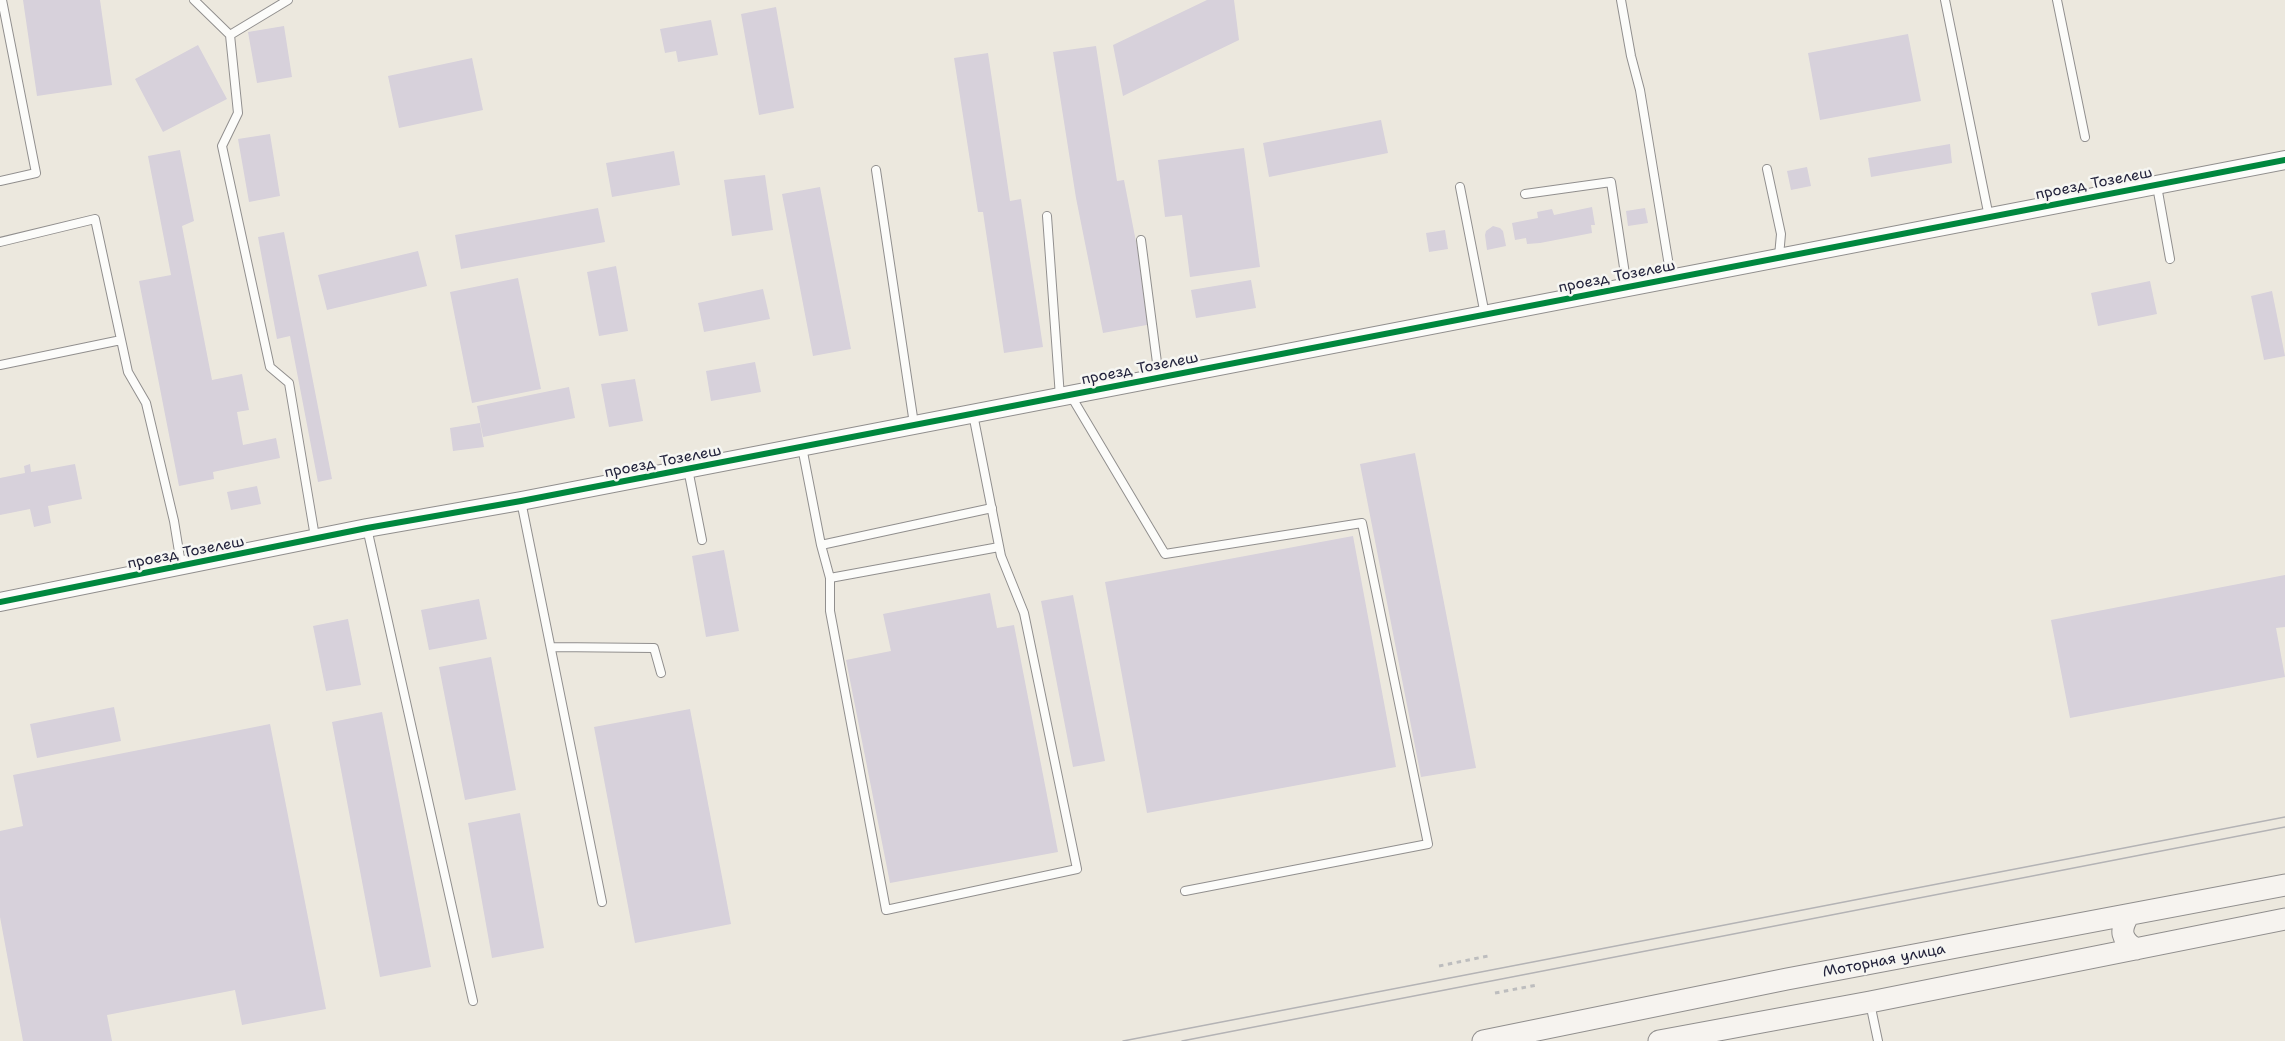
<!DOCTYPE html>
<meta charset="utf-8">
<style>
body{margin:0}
canvas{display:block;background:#ece8de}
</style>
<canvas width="2285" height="1041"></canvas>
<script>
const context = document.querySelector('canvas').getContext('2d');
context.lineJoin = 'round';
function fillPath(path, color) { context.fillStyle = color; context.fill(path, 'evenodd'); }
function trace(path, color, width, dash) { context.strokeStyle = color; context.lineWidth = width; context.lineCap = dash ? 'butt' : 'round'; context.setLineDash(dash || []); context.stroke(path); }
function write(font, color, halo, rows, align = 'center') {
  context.font = font + ' "Shantell Sans",sans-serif'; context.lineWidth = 5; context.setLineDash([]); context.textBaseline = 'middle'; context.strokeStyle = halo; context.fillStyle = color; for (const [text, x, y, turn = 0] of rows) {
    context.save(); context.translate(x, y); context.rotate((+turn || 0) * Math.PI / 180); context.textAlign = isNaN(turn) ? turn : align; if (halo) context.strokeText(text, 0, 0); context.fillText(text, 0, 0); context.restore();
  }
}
const building = new Path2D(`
 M23,0H100L112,85L37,96Z
 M1207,0H1234L1239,40L1123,96L1113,45Z
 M776,7L794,108L759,115L741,14Z
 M711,20L718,55L678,62L676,51L665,53L660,29Z
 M284,26L292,77L257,83L248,32Z
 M1908,34L1921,101L1820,120L1808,53Z
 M198,45L227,99L163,132L135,79Z
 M1096,46L1117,181L1124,180L1152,324L1103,333L1076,198L1053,52Z
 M988,53L1010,201L1021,199L1043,347L1004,353L983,212H978L954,58Z
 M472,58L483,110L399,128L388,76Z
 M1381,120L1388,153L1269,177L1263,143Z
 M270,134L280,196L249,202L238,139Z
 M1950,144L1952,163L1871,177L1868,158Z
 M1244,148L1260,267L1190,277L1182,215L1165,217L1158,160Z
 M180,150L194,221L182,226L212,380L242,374L249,410L237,412L243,445L276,438L280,458L213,472L214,479L179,486L139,281L171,275L148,156Z
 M674,151L680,185L612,197L606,163Z
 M1807,167L1811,186L1791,190L1787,171Z
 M765,175L773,230L732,236L724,180Z
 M820,187L851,349L813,356L782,194Z
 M1592,207L1595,225H1591L1592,233L1540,243L1527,244L1526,238L1515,240L1512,223L1538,218L1537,212L1552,209L1554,215Z
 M598,208L605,242L461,269L455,235Z
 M1645,208L1648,223L1628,226L1626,211Z
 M1493,226L1500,228L1503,231L1506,246L1487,250L1485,235L1486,231Z
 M1445,230L1448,249L1429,252L1426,233Z
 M284,232L332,479L318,482L290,336L277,339L258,237Z
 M418,251L427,286L327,310L318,275Z
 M616,266L628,331L599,336L587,272Z
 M518,278L541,389L472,403L450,292Z
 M1251,280L1256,308L1196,318L1191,290Z
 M2150,281L2157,314L2098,326L2091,293Z
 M763,289L770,319L704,332L698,303Z
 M2272,291L2285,356L2264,360L2251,296Z
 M755,362L761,392L711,401L706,371Z
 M635,379L643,421L609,427L601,384Z
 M569,387L575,418L483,437L477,406Z
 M480,423L484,447L453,451L450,428Z
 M1415,453L1476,768L1421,777L1360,464Z
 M30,464L31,472L75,464L82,499L48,506L51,523L34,527L30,509L0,515V478L25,473L24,466Z
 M257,486L261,504L231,510L227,492Z
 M1353,536L1396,767L1147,813L1105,582Z
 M724,550L739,631L706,637L692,556Z
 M2285,575V627L2276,628L2285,677L2070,718L2051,620Z
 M990,593L997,628L1014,625L1058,852L890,883L846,660L891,651L883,614Z
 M1073,595L1105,761L1073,767L1041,601Z
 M479,599L487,639L429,650L421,610Z
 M348,619L361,685L326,691L313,626Z
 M491,657L516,790L465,800L439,667Z
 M114,707L121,741L37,758L30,724Z
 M690,709L731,924L635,943L594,727Z
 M382,712L431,967L380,977L332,722Z
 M270,724L326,1009L242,1025L235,990L107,1015L112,1041H23L0,917V831L23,826L13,775Z
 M520,813L544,948L492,958L468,823Z`);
const path = new Path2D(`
 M1439,966L1488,956
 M1495,993L1537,985`);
const service = new Path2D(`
 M194,0L230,35L238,113L222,146L270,367L289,383L315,537
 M1621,0L1631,56L1640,90L1671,278
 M1945,0L1989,217
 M2057,0L2085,137
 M230,35L288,0
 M1767,169L1781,234L1779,256
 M876,170L914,424
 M0,181L36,173L2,0
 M2157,186L2170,259
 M1460,187L1485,315
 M1525,194L1611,182L1627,287
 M1047,216L1060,397
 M1141,240L1159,378
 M0,242L95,219L128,372L146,403L174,521L181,564
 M0,365L121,340
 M1071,396L1165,554L1362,523L1428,844L1185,891
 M802,447L821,545L830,578V611L886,910L1077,869L1024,613L1001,556L973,414
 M688,469L702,540
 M521,501L602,902
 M367,528L473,1001
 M821,545L992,508
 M830,578L999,547
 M551,647L654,648L661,673
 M1870,1003L1878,1041`);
const tertiary = new Path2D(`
 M0,602L367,528L521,501L2285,160`);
const secondary = new Path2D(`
 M2129,915C2119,930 2121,940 2136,949
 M1483,1041L1787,979L2285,885
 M1659,1041L1870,1002L2285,919`);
const tram = new Path2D(`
 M1123,1041L2285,817
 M1182,1041L2285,827`);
const cycleway = new Path2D(`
 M0,602L367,528L521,501L2285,160`);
const streetNames = [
 ["проезд Тозелеш",2094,184,-11],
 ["проезд Тозелеш",1617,277,-11],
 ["проезд Тозелеш",1140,369,-11],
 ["проезд Тозелеш",663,462,-11],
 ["проезд Тозелеш",186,553,-11],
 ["Моторная улица",1884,961,-11]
];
fillPath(building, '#d7d1db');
trace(service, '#918f8e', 10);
trace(tertiary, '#918f8e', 20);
trace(secondary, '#918f8e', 23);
trace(path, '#bdbdbe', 3, [4.5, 4.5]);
trace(service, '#fcfcfa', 8);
trace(tertiary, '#fcfcfa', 18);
trace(secondary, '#f6f3ef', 21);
trace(tram, '#b4b3b5', 1.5);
trace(cycleway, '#00873e', 6);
write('15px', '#22223b', '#f6f6f2', streetNames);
</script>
